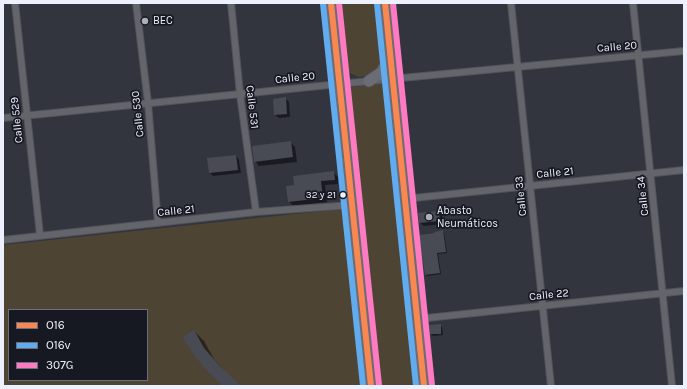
<!DOCTYPE html>
<meta charset="utf-8">
<style>
body{margin:0}
#map{position:relative;width:687px;height:389px;overflow:hidden;background:#32343e;font-family:Karla,sans-serif}
canvas{display:block}
.frame{position:absolute;inset:0;border:4px solid #edf0fd;pointer-events:none}
.legend{position:absolute;left:8px;top:309px;width:140px;height:72px;box-sizing:border-box;background:#171922;border:1px solid #6d6f7a;margin:0;padding:5px 7px;list-style:none;font-size:12px;color:#edf0fd}
.legend li{display:flex;align-items:center;gap:8px;height:20px}
.legend b{width:20px;border:1px solid #6d6f7a}
</style>
<div id="map">
<canvas width="687" height="389"></canvas>
<div class="frame"></div>
<ul class="legend">
<li><b style="height:5px;background:#f88751"></b>O16</li>
<li><b style="height:5px;background:#60acee"></b>O16v</li>
<li><b style="height:5px;background:#fe7ac1"></b>307G</li>
</ul>
</div>
<script>
const context = document.querySelector('canvas').getContext('2d');
context.lineJoin = 'round';
function fillPath(path, color) { context.fillStyle = color; context.fill(path, 'evenodd'); }
function trace(path, color, width, dash) { context.strokeStyle = color; context.lineWidth = width; context.lineCap = dash ? 'butt' : 'round'; context.setLineDash(dash || []); context.stroke(path); }
function write(font, color, halo, rows, align = 'center') {
  context.font = font + ' Karla,sans-serif'; context.lineWidth = 3.5; context.setLineDash([]); context.textBaseline = 'middle'; context.strokeStyle = halo; context.fillStyle = color; for (const [text, x, y, turn = 0] of rows) {
    context.save(); context.translate(x, y); context.rotate((+turn || 0) * Math.PI / 180); context.textAlign = isNaN(turn) ? turn : align; if (halo) context.strokeText(text, 0, 0); context.fillText(text, 0, 0); context.restore();
  }
}
const green = new Path2D(`
 M335,3H380L385,58L380,70L372,75L359,77L350,73L340,62Z
 M388,83L419,386H374L343,88Z
 M342,209L346,211L364,386H3V245ZM9,310H147V380H9Z`);
const shadow = new Path2D(`
 M285,98L289,102L290,117L279,118L275,115Z
 M290,142L295,147L297,162L259,166L255,161Z
 M236,156L239,160L241,173L213,176L210,173Z
 M333,172L338,177V184L325,185L327,202L293,206L289,201Z
 M439,212L442,215L443,224L424,226L420,223Z
 M443,232L444,233L447,253L438,254L441,274L427,276L426,275Z
 M440,325L442,327L443,335L433,336L431,334Z
 M194,331L204,341L214,359L227,374L241,386H224Z`);
const building = new Path2D(`
 M286,97L287,114L274,115L273,99Z
 M291,141L293,157L254,162L252,146Z
 M236,155L238,170L209,173L207,158Z
 M334,171L335,180L321,181L323,198L288,202L286,186L294,185L293,176Z
 M439,211L440,221L419,223L418,213Z
 M443,230L446,252L437,253L440,273L425,275L419,235L435,233L434,232Z
 M441,324V334H430L429,325Z
 M194,330L204,348L220,366L241,386H223L208,372L194,355L183,337Z`);
const street = new Path2D(`
 M15,3L40,235
 M136,3L148,103L158,223
 M231,3L240,94L256,212
 M511,3L551,386
 M633,3L672,386
 M3,118L339,84L684,51
 M404,199L684,170
 M3,240L256,212L352,205
 M417,319L684,291`);
const highway = new Path2D(`
 M331,3L371,386
 M385,3L424,386
 M369,81L382,72L390,57`);
const bus1 = new Path2D(`
 M331,3L371,386
 M385,3L424,386`);
const bus2 = new Path2D(`
 M323,4L363,386
 M377,4L416,386`);
const bus3 = new Path2D(`
 M339,3L379,385
 M393,3L432,385`);
const markers = [
 [145,21,4,"#acaeba"],
 [343,195,3.5,"#edf0fd"],
 [429,217,4,"#acaeba"]
];
const busNames = [
 ["32 y 21",336,195]
];
const poiNames = [
 ["BEC",153,21],
 ["Abasto",437,211],
 ["Neumáticos",437,224]
];
const streetNames = [
 ["Calle 20",617,47,-5],
 ["Calle 20",295,78,-6],
 ["Calle 531",252,107,83],
 ["Calle 530",138,114,-96],
 ["Calle 529",17,120,-96],
 ["Calle 21",555,173,-6],
 ["Calle 33",521,196,-96],
 ["Calle 34",643,196,-96],
 ["Calle 21",176,211,-6],
 ["Calle 22",549,295,-6]
];
fillPath(green, '#4e4434');
fillPath(shadow, '#0007');
fillPath(building, '#484a54');
trace(street, '#51535c', 8);
trace(highway, '#51535c', 13);
trace(street, '#64656b', 6);
trace(highway, '#6b6c74', 11);
trace(bus1, '#f88751', 6);
trace(bus2, '#60acee', 6);
trace(bus3, '#fe7ac1', 6);
for (const [x, y, r, color] of markers) { const dot = new Path2D(); dot.arc(x, y, r, 0, 2 * Math.PI); context.fillStyle = color; context.fill(dot); trace(dot, '#171922', 1.5); }
write('10px', '#edf0fd', '#171922', busNames, 'right');
write('11px', '#edf0fd', '#171922', poiNames, 'left');
write('11px', '#edf0fd', '#171922', streetNames);
</script>
